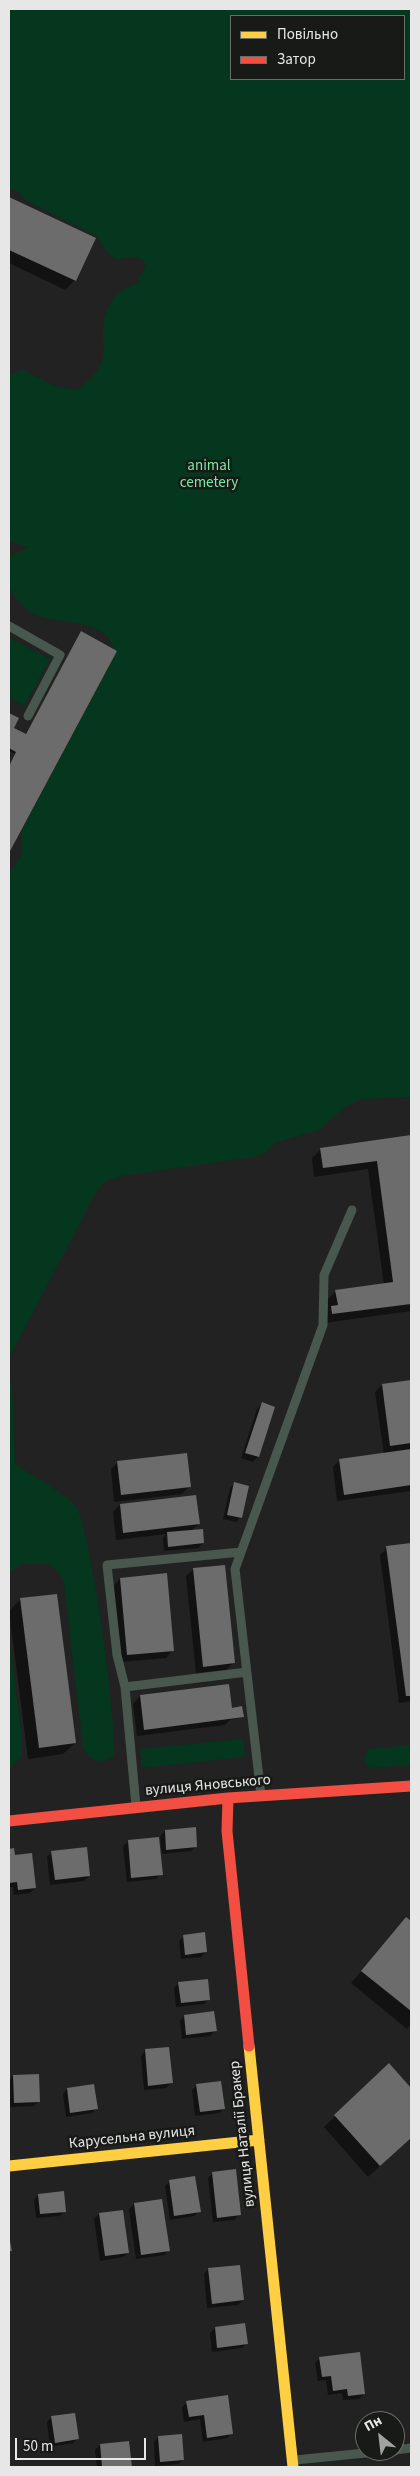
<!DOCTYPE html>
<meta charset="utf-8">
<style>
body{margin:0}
#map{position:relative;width:420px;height:2476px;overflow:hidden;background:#222;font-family:"Source Sans 3",sans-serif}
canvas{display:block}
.frame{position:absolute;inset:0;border:10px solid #e6e7e6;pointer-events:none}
.legend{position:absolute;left:230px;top:15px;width:175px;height:65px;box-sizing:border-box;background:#181a18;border:1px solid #6a6c6a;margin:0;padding:6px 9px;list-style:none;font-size:15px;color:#e6e7e6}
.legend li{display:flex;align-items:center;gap:10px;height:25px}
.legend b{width:25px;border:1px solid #6a6c6a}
.north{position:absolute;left:355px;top:2411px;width:50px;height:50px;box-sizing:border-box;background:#181a18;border:1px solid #6a6c6a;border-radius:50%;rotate:331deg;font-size:14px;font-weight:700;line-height:20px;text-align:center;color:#e6e7e6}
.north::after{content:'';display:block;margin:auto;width:18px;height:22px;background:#a1a2a1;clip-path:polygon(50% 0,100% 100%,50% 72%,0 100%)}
.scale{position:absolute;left:15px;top:2438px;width:131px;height:22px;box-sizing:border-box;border:2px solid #e6e7e6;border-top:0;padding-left:6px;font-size:15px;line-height:18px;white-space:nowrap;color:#e6e7e6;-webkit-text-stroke:4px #181a18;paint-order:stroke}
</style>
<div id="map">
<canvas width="420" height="2476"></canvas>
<div class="frame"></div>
<ul class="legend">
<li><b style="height:6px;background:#ffcf43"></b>Повільно</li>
<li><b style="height:6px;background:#f24e42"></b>Затор</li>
</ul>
<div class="north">Пн</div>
<div class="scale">50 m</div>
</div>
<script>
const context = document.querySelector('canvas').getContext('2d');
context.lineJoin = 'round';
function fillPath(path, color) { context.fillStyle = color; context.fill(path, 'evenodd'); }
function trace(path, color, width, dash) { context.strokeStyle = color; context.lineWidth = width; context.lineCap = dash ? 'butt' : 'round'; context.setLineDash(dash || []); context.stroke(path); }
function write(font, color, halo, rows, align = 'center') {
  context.font = font + ' "Source Sans 3",sans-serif'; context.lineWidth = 5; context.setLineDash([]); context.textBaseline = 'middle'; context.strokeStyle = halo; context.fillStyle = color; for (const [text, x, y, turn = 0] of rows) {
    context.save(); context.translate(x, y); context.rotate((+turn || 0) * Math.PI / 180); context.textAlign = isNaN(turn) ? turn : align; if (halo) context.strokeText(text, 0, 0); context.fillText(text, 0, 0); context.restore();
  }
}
const green = new Path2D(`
 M9,9H411V1097L361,1099L345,1107L319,1130L274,1143L264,1154L254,1157L121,1176L104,1182L95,1194L9,1358V879L10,872L22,855V830L114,657C116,620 66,624 41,617C29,614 15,599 10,588C6,581 9,566 9,557L29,547L9,541V375L22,370L58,387L77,390C88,382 100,371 103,358C105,349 102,339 103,330C105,307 114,291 136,284L145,267L144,260L138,257L116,259L107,252L97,236L25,200L19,192L9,188ZM231,16H404V79H231Z
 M9,638L50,659L24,706L9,698Z
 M9,1376L12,1385L15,1464C30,1474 64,1493 75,1505C90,1522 118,1730 114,1757L100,1762L88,1756L83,1747L64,1583L59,1573L50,1564H22L9,1573Z
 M9,1638L22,1738V1756L9,1769Z
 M243,1739L245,1757L142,1768L140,1749Z
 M411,1745V1765L369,1768L364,1759L368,1749Z`);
const shadow = new Path2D(`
 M9,199L94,238L74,281L65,290L9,263Z
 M81,633L116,652L9,851V766L15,754L9,751V714L18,719L12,729L25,735Z
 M410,1136L411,1311L324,1323L323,1316L328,1310L327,1300L336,1291L384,1285L368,1169L314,1177L312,1158L321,1149Z
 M411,1381V1491L337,1501L333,1467L340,1460L384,1454L375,1392L382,1385Z
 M262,1404L274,1407L258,1457L253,1462L241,1458L257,1409Z
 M118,1462L189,1487L182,1494L114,1502L111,1469Z
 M234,1484L241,1517L236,1522L223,1519L230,1488Z
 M195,1496L199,1524L191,1531L203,1543L198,1548L164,1551L163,1538L166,1534L116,1540L113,1512L120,1505Z
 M411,1544V1701L399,1703L380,1555L387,1548Z
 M194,1569L233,1663L226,1670L196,1673L186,1576Z
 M120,1579L173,1650L166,1658L120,1662L113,1586Z
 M21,1599L75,1743L63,1754L28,1759L9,1611Z
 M140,1696L231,1709L242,1717L230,1720L225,1725L137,1736L133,1704Z
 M165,1831L196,1846L191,1851L162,1854L160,1836Z
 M128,1842L161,1874L156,1879L127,1882L123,1846Z
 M13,1849L14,1856L35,1888L30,1893L14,1895L13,1887H9V1850Z
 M52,1852L89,1876L84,1881L50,1885L47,1857Z
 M407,1919L411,1923V2024L407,2029L351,1983Z
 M184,1936L206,1952L201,1957L181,1959L179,1941Z
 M179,1983L209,1999L204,2004L176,2007L174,1988Z
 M184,2016L215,2031L210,2036L182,2039L180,2021Z
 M145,2051L171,2083L166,2088L144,2090L141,2056Z
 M389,2065L411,2090V2137L368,2177L324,2127Z
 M13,2076L39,2101L34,2106L10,2107L9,2081Z
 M197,2085L224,2109L219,2113L195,2116L192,2090Z
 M67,2089L97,2108L92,2113L66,2117L63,2094Z
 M213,2173L239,2215L234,2220L213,2222L208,2178Z
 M170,2181L199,2211L194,2216L170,2220L165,2186Z
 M39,2195L65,2211L60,2216L36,2218L34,2200Z
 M134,2204L169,2250L164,2255L136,2259L129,2209Z
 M99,2214L128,2253L123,2257L100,2261L94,2219Z
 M208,2269L243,2300L238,2305L207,2308L204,2274Z
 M244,2325L247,2343L242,2348L212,2352L210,2333L215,2328Z
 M320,2358L364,2394L359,2399L343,2400L342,2393L328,2395L326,2380L318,2381L315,2363Z
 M187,2403L232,2433L227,2438L203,2442L200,2419L184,2422L182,2407Z
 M52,2417L78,2438L73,2443L50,2447L47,2422Z
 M158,2437L183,2460L178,2464L155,2466L154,2442Z
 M128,2443L129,2467H97L95,2450L100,2445Z`);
const building = new Path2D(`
 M9,197L96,238L76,281L9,250Z
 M81,631L117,651L9,853V766L16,752L9,748V713L19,718L14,728L26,734Z
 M411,1135V1304L332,1314L331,1306L338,1305L335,1290L393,1282L377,1161L323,1168L320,1148Z
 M411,1380V1443L390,1446L382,1384Z
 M262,1402L275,1407L259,1457L245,1453Z
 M411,1449V1485L344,1495L339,1459Z
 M187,1453L191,1487L121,1495L117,1461Z
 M234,1482L249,1486L242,1518L227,1515Z
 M196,1495L200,1524L123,1533L120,1504Z
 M203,1529L204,1543L168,1547L167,1532Z
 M411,1543V1696H406L386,1546Z
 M225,1565L235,1663L203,1667L193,1568Z
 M167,1573L174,1651L127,1655L120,1578Z
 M57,1594L76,1743L39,1748L20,1598Z
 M229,1684L232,1708L242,1706L244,1717L144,1730L140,1695Z
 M196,1827L197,1847L166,1850L165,1830Z
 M159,1837L163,1875L131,1878L128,1840Z
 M87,1847L90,1876L55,1880L51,1851Z
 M14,1848L15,1855L32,1853L36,1888L18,1890L17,1882L9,1883V1849Z
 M406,1917L411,1921V2011L361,1971Z
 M205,1932L207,1952L185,1955L183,1935Z
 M208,1979L210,2000L181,2003L178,1982Z
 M214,2011L217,2031L186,2035L184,2015Z
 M169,2047L173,2083L148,2086L145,2049Z
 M389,2063L411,2088V2138L380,2166L334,2115Z
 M39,2074L40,2102L14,2103L13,2075Z
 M221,2081L225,2109L200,2112L196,2084Z
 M94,2084L98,2109L70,2113L67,2088Z
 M236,2169L241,2215L217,2218L212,2172Z
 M195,2176L201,2212L174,2216L169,2180Z
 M64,2191L66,2212L40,2214L38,2194Z
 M162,2199L170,2251L141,2255L134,2203Z
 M123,2210L129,2253L105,2256L99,2213Z
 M9,2236L12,2251H9Z
 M240,2265L244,2300L212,2304L208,2268Z
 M245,2323L248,2344L217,2348L215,2327Z
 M360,2352L365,2394L348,2396L347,2389L333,2391L331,2376L322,2377L319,2357Z
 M228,2395L233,2434L207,2438L204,2415L189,2417L186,2401Z
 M75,2413L79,2439L55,2443L51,2416Z
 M182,2434L184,2460L160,2462L158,2436Z
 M129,2441L132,2467H102L100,2444Z`);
const lane = new Path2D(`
 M9,626L60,655L28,716
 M125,1687L247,1672
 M261,1795L235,1569L323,1325L324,1275L352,1210
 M136,1806L125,1687L117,1655L107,1565L241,1552
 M395,2450L411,2448
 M295,2460L386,2451`);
const slow = new Path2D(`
 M249,2046L293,2467
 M9,2166L259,2140`);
const jam = new Path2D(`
 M228,1798L227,1831L249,2046
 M9,1821L228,1798L411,1786`);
const parkNames = [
 ["animal",209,467],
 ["cemetery",209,484]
];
const streetNames = [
 ["вулиця Яновського",208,1786,-5],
 ["вулиця Наталії Бракер",243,2134,-96],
 ["Карусельна вулиця",132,2138,-6]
];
fillPath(green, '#05371e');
fillPath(shadow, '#0007');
fillPath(building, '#6c6c6c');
trace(lane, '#48584e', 9);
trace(slow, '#ffcf43', 11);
trace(jam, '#f24e42', 11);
write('15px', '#78eaa2', '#181a18', parkNames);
write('15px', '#e6e7e6', '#181a18', streetNames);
</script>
